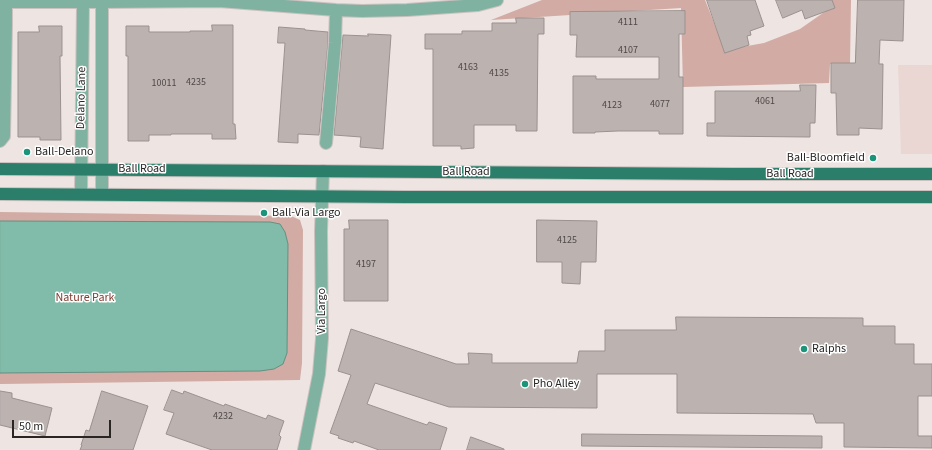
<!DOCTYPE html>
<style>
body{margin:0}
#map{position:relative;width:932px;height:450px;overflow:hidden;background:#eee4e2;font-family:"Source Sans 3",sans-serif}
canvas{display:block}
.scale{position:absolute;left:12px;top:420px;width:99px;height:18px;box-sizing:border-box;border:2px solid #292525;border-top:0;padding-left:5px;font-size:12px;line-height:14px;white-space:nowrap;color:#292525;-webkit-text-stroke:3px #fff;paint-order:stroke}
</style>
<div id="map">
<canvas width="932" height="450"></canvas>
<div class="scale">50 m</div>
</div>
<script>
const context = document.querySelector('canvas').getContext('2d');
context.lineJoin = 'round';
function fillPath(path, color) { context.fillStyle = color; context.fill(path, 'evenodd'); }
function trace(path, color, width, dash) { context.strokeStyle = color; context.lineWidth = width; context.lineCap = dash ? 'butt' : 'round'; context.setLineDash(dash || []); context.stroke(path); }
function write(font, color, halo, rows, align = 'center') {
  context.font = font + ' "Source Sans 3",sans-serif'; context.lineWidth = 3; context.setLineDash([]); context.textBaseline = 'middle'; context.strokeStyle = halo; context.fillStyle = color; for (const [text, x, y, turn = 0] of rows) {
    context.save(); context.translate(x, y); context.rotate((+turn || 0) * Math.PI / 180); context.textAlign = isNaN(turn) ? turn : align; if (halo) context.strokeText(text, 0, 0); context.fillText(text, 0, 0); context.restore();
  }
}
const built = new Path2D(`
 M898,65H932V154H901Z`);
const green = new Path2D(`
 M542,0H705L725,50L764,43L800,29L833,6L830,0H851L850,65L830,64L829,83L683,87L681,8L491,20Z
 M0,212L291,216L300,220L303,230L302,363L300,380L0,384Z`);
const water = new Path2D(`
 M0,221L270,222L280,224L285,232L288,244L287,353L283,364L274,369L260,371L0,373Z`);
const building = new Path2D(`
 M707,0H755L764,26L750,31L751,35L747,36L749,45L725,53Z
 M776,0H832L835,8L805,19L802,10L783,18Z
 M858,0H904L903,41L880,40L879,64H883L882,129L859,128V135H837L836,93H831V63H855Z
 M685,11V34H679V77H683V134H659V131H618L595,132V133H573V76H596V79H659V57H576L577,35H570V12Z
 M516,18H544V34H538L537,131H516V125H474V148L461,149V146H433V49H425V34H462V31H492V23H516Z
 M212,25H233V124H235L236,139H212V134H171V135H149V141H128V56H126V26H149V32H190V31H212Z
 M39,26H62V56H60L61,140H40V137H18V32H39Z
 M279,27L305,29V30L328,32V43L319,135L298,134V143L278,142L285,43H278Z
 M368,34L391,35L383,149L360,147L361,137L334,135L343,35L368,36Z
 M800,85H816L815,123H810V137L707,136V123H715V91H800Z
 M349,220H388V301H344V229H349Z
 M537,220L597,221L596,262H581L580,284L562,283V262H537Z
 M676,317L863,318V326H895V344H914V364H932V396H918V436H932V448L844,447V423H816L813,414L677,413V374H597V408L449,407L375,383L367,404L427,425L429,422L447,428L440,450H379L354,441L353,443L338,438L339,436L330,433L351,375L338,371L351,329L456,364H469L468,353L492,354V363H577L579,351H605V330H676Z
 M172,390L183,394L184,391L224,406L225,404L266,419L268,415L284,421L279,435L281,437L277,450H212L166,434L174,413L164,410Z
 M0,391L12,393V398L52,408L45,436L0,425Z
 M102,391L148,406L133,450H80L82,445H81L86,430L89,431Z
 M582,434L822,436V448L582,446Z
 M471,437L504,449V450H467Z`);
const minor = new Path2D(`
 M0,2H102L219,1L336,10L362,11L407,10L478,5L497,0
 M102,2V194
 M0,141L4,136L6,25V3
 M326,143L335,43L336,10
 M81,194L83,2
 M304,450L319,374L322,338L321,231L323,171`);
const primary = new Path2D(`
 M0,169L733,174H932
 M0,194L404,197H932`);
const markers = [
 [27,152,4,"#1c947a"],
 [873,158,4,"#1c947a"],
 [264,213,4,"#1c947a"],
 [804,349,4,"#1c947a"],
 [525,384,4,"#1c947a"]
];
const numberNames = [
 ["4111",628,23],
 ["4107",628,51],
 ["4163",468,68],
 ["4135",499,74],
 ["4235",196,83],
 ["10011",164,84],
 ["4061",765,102],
 ["4077",660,105],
 ["4123",612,106],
 ["4125",567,241],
 ["4197",366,265],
 ["4232",223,417]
];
const streetNames = [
 ["Delano Lane",82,98,-89],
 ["Ball Road",142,169],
 ["Ball Road",466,172],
 ["Ball Road",790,174],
 ["Via Largo",322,311,-90]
];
const poiNames = [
 ["Ball-Delano",35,152],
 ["Ball-Bloomfield",865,158,"right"],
 ["Ball-Via Largo",272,213],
 ["Ralphs",812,349],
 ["Pho Alley",533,384]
];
const parkNames = [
 ["Nature Park",85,298]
];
fillPath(built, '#ead7d3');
fillPath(green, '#d1aba4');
fillPath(water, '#80bca9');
trace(water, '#668f81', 1);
fillPath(building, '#bcb2b0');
trace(building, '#9b918f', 1);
trace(minor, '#cbc2c0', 14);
trace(primary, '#cbc2c0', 14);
trace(minor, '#80b2a2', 12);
trace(primary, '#2b7f6a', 12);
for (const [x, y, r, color] of markers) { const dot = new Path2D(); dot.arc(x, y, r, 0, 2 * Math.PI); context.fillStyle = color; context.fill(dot); trace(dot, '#fff', 1.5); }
write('10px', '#4e4848', null, numberNames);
write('12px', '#292525', '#fff', streetNames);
write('12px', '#292525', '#fff', poiNames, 'left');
write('12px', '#813d33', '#fff', parkNames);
</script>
